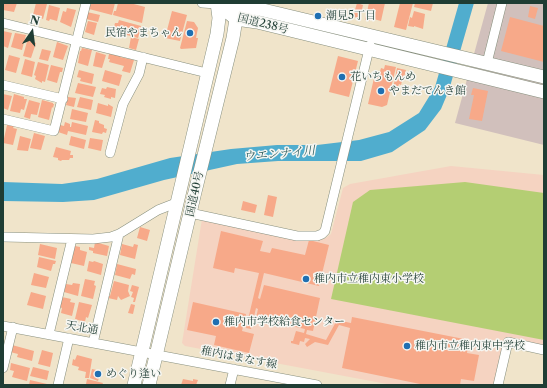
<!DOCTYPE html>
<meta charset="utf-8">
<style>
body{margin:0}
#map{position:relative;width:547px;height:388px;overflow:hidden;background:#f0e4ca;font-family:"Libre Caslon Text",serif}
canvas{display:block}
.frame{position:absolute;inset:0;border:4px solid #1f3d34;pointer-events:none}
.north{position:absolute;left:12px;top:12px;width:40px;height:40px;-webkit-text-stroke:3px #f6f6f2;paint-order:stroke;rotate:14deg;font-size:11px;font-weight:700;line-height:16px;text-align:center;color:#1f3d34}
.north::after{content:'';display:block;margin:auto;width:14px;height:18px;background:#1f3d34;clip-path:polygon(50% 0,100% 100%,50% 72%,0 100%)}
</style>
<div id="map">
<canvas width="547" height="388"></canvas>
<div class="frame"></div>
<div class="north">N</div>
</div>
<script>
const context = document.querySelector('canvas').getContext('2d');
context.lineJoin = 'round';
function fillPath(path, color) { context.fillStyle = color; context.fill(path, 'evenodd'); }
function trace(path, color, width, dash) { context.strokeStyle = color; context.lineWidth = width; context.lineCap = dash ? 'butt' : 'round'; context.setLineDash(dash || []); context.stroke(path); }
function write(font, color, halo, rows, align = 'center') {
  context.font = font + ' "Libre Caslon Text","Noto Serif JP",serif'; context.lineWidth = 3; context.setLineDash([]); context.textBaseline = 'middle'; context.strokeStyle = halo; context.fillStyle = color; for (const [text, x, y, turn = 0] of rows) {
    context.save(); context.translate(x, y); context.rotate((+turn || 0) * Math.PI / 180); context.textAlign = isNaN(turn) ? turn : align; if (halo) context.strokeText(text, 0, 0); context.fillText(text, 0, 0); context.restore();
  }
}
const built = new Path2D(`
 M451,166L544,175V346L512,339L502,385H392L185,346L182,343L202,219L298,241L324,239L331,234L343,188L350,184Z`);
const industrial = new Path2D(`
 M488,3H544V145L455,123Z`);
const green = new Path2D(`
 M465,182L544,193V340L331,299L353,202L370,190Z`);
const water = new Path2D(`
 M459,3H474L449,90L441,109L425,130L392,152L361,161H278L237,164L164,180L94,200L63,202L3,201V182L62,184L97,179L170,158L231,149L277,145H317L359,140L389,132L419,113L435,87Z`);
const building = new Path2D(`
 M3,3H17L14,12L3,10Z
 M36,3L47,4L43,19L33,15Z
 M90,3H115L112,15L89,9Z
 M118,3H130L145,7L142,23L113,15L114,11H116Z
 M357,3L363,5L360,18L353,17Z
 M369,3H385L381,21L370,18V21L365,20Z
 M400,3H413L406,30L394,27Z
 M415,3H433L431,11L414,7Z
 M49,5L60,8L57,21L50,19L49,21L46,20Z
 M530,6L538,8L535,19L528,17Z
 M67,8L76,10L71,27L60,22L63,11L66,12Z
 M172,11L187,15L180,41L165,38Z
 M414,11L425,14L423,29L414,26V27L408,26L410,17L412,18Z
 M87,12L100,15L98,22L86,19Z
 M510,17L544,26V62L501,51Z
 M119,20L141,26L138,38L123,34V37L112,34L115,23H118Z
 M88,21L97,23L94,35L85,32Z
 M187,21L194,22L198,28L196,38H198L196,48L181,49L180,48Z
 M3,31L12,33L8,48L3,46Z
 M15,33L26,35L22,50L11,47Z
 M131,37L139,39L136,50L129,48Z
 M28,38L32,39L31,41L36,43L31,58L23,56Z
 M57,42L68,46L63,60L53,57Z
 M82,48L92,50L88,66L78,63L80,51H81Z
 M42,49L51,51L48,61L39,59Z
 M96,52L106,55L102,68L93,66Z
 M109,54L120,55V57L134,60L130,73L122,71L124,66L109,62L110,59H108Z
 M9,55L20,58L16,73L5,70Z
 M338,56L358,61L349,97L329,92Z
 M25,59L35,62L32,77L21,74Z
 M38,62L49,65L45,82L42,81V83L35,79L36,76L34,75Z
 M51,65L63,68L62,72H60L57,83L47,80Z
 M385,65L396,67L387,105L382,107L368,104L374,78L379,75L381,68L384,69Z
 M397,68L406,70L403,81H402L401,85L399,84L397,90L393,89Z
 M79,70L94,74L92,84L80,81L81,78L77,77Z
 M105,70L122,75L119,86L102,81Z
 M78,83L96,87L93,97L75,93Z
 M107,87L116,89L115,98L111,97V99L104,97L105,95L100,94L102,88L106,89Z
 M473,88L488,91L482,121L469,119L474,95H471Z
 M3,94L12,96L8,110L3,108Z
 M14,94L24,97V99H27L24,110L21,109L20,113L10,111Z
 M68,97L76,98L74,107L66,105Z
 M80,97L93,100L91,110L77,107Z
 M29,100L40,103L37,115L31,114L30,119L24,117Z
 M42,100L53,103V104H54L53,108L52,107L49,120L38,117Z
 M98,103L108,106V104L113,107L111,117L96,113Z
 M72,109L88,113L86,122L70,119Z
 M95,120L99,121V123L104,125V128L107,129L106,133L103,132L102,134L92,132Z
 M65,122L70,124V127H71L72,122L88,126L86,135L68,131L67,135L58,132L60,125L64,126Z
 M7,125L14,126L13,128L17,129L13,145L3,143Z
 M34,133L45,136L41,150L30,148Z
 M20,136L31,139L28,151L17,150Z
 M71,136L86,140L84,149L69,145Z
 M90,138L103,140L101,151L88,148Z
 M56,147L71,151L70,155H73V158H70L69,160H62L61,161L58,160V158L53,157Z
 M268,195L277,197L273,217L264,215Z
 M243,201L257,205L255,213L241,210Z
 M140,227L150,230L147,241L137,238Z
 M221,231L263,241L260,251L270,253L272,248L305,255L309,240L329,245L319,286L264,273L258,298L260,299L264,285L320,298L313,331L307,330L306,334L326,340L337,320L351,323L352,317L469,340L467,353L479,355L474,381L461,379L460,385H425L342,368L350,328L339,325L328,345L315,342L307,347L305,344L310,339L305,338L304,342L300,341L299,345L291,343V341H293L296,331L304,333L305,329L256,318L258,309L256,308L251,329L246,328L259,273L235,268L234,273L213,268Z
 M95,242L109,246L107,256L93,253V251L89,250V247L94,248Z
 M40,244L57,248L55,259L38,255Z
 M122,244L133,247L134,244L138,245L135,259L120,255Z
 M75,246L80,247V250L87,252L84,266L71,263Z
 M39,257L56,261L55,264H53L51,271L37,267Z
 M89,261L93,262L94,261L103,264L101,275L87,271Z
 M117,264L136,269L135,275L132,274L130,279L115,275Z
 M34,273L49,277L46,288L31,285Z
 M85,279L95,281L94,285L96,286L93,299L81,296Z
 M114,281L129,285L128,291L130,296L121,300L118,296L117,300L108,298L109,296H110Z
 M73,283L80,284L78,296L64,292L66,284L72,285Z
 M132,285L139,287L135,302H133L134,298L131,297L133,292L130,291Z
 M31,292L46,296L43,309L27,305Z
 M62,297L71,299L70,302L75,303L72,316L61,313L62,308L60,307Z
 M79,302L92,305L88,318L86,317L85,322L75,319Z
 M193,302L246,314L242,331L254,334L249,353L214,345L216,336L187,330Z
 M131,304L135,305L133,314L128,313Z
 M12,345L34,351L32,361L17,357L18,354L10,352Z
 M42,350L53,353L50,367L38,364Z
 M77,355L92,359L89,378H85L86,372L78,370L79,367L72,365L73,359L75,360Z
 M11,363L30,368L27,381L12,377L14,371L10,370Z
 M33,367L49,371L47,380L30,376Z
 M92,369L101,371L98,381L90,378Z
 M87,379L103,383L102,385L86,384Z
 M183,379L193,381V379L198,380L196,385H181Z
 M30,380L47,384V385H29Z`);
const minor = new Path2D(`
 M202,3L217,4
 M3,23L207,73
 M487,63L502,3
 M3,85L63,99
 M3,119L54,131L86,3
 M110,153L123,104L139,74L143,57
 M190,213L297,236H317L322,234L325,231L370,45
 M3,237L93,239L111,237L119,234L158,210L176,203
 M3,326L317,385
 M49,334L72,239
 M93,343L119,234
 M3,368L13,327
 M58,385L69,338
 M230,385L234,369
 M498,385L508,342L544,350`);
const highway = new Path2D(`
 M228,5L259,9L544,77
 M230,14L236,19L257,22L544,92
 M134,385L217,34L219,18L217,3
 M149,385L195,192L233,38L236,19L235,3`);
const markers = [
 [318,16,4,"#1f6fb2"],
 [190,33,4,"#1f6fb2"],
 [342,77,4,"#1f6fb2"],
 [381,91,4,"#1f6fb2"],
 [306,279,4,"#1f6fb2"],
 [216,322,4,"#1f6fb2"],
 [407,346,4,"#1f6fb2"],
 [98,374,4,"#1f6fb2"]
];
const poiNames = [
 ["潮見5丁目",326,16],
 ["民宿やまちゃん",182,33,"right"],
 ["花いちもんめ",350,77],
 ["やまだでんき館",389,91],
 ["稚内市立稚内東小学校",314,279],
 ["稚内市学校給食センター",224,322],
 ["稚内市立稚内東中学校",415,346],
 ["めぐり逢い",106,374]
];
const streetNames = [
 ["国道238号",263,24,14],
 ["国道40号",195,194,-77],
 ["天北通",82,328,10],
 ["稚内はまなす線",239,358,11]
];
const waterNames = [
 ["ウエンナイ川",279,154,-5]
];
fillPath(built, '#f5d3c1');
fillPath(industrial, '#d1c0bc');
fillPath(green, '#b4ce73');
fillPath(water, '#50adce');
fillPath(building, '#f7a989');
trace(minor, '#88907f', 10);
trace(highway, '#88907f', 14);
trace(minor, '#fff', 9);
trace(highway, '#fff', 13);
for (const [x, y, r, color] of markers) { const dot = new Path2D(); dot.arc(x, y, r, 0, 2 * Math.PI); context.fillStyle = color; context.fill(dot); trace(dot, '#f6f6f2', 1.5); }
write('11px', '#1f3d34', '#f6f6f2', poiNames, 'left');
write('11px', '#1f3d34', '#f6f6f2', streetNames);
write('italic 12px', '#2e5f62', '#f6f6f2', waterNames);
</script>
